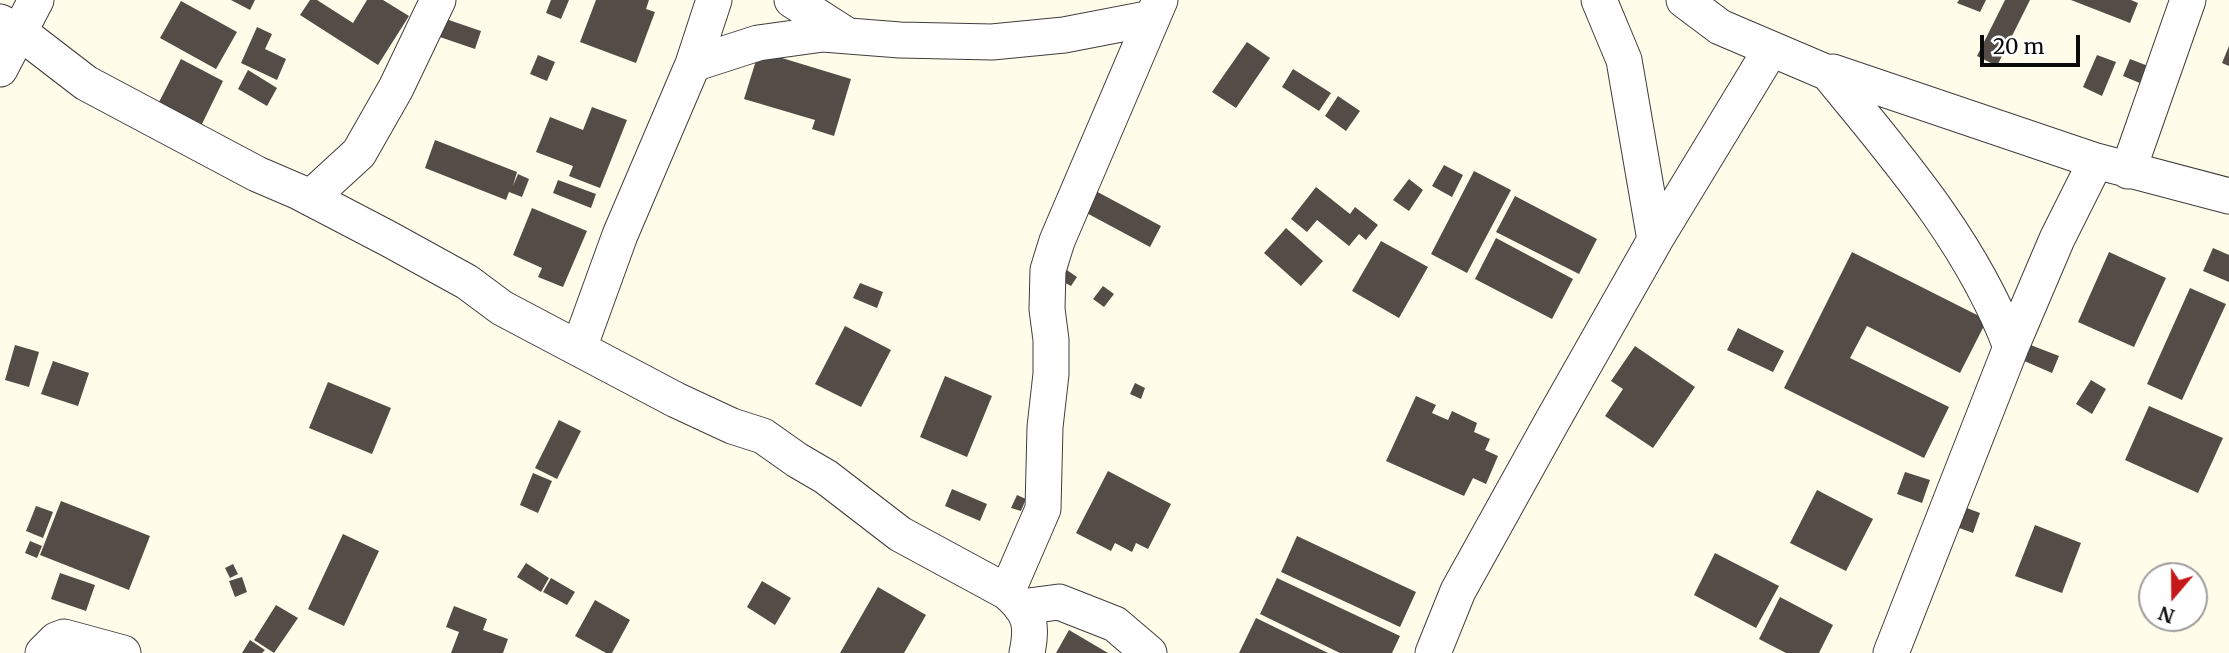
<!DOCTYPE html>
<style>
body{margin:0}
#map{position:relative;width:2229px;height:653px;overflow:hidden;background:#fffce9;font-family:Merriweather,serif}
canvas{display:block}
.north{position:absolute;left:2138px;top:562px;width:70px;height:70px;box-sizing:border-box;background:#fff;border:2px solid #9d9d9d;border-radius:50%;rotate:200deg;font-size:19px;font-weight:700;line-height:28px;text-align:center;color:#0b0b0b}
.north::after{content:'';display:block;margin:auto;width:24px;height:32px;background:#c61818;clip-path:polygon(50% 0,100% 100%,50% 72%,0 100%)}
.scale{position:absolute;left:1980px;top:35px;width:100px;height:32px;box-sizing:border-box;border:4px solid #0b0b0b;border-top:0;padding-left:9px;font-size:21px;line-height:24px;white-space:nowrap;color:#0b0b0b;-webkit-text-stroke:5px #fff;paint-order:stroke}
</style>
<div id="map">
<canvas width="2229" height="653"></canvas>
<div class="north">N</div>
<div class="scale">20 m</div>
</div>
<script>
const context = document.querySelector('canvas').getContext('2d');
context.lineJoin = 'round';
function fillPath(path, color) { context.fillStyle = color; context.fill(path, 'evenodd'); }
function trace(path, color, width, dash) { context.strokeStyle = color; context.lineWidth = width; context.lineCap = dash ? 'butt' : 'round'; context.setLineDash(dash || []); context.stroke(path); }
const building = new Path2D(`
 M231,0H255L250,10Z
 M310,0H317L353,23L367,0H383L409,16L378,65L300,15Z
 M551,0H569L561,19L546,13Z
 M596,0H649L646,9L655,12L636,63L580,42Z
 M1959,0H1986L1980,12L1957,3Z
 M2005,0H2030L1997,66L1977,56Z
 M2071,0H2131L2138,3L2130,23Z
 M181,1L237,32L216,69L160,38Z
 M440,17L481,31L475,49L434,35Z
 M257,27L272,34L265,49L286,59L277,80L241,63Z
 M1247,42L1270,58L1236,108L1212,92Z
 M2229,46V66L2222,63Z
 M759,51L851,79L834,136L812,129L815,120L744,99Z
 M538,55L555,62L547,81L530,74Z
 M2097,55L2116,62L2102,96L2083,87Z
 M181,59L223,81L201,126L158,104Z
 M2130,59L2161,71L2154,89L2123,76Z
 M1293,69L1331,93L1319,111L1282,87Z
 M248,70L277,88L267,106L238,89Z
 M1338,96L1360,111L1346,131L1325,116Z
 M592,107L627,120L600,188L569,176L573,166L536,152L550,117L583,130Z
 M435,140L517,172L513,186L518,174L529,179L522,197L509,192L506,200L425,168Z
 M1444,165L1463,175L1452,197L1432,186Z
 M1474,171L1511,190L1467,273L1431,254Z
 M1409,179L1423,190L1409,211L1393,200Z
 M558,180L596,194L591,208L553,193Z
 M1316,187L1350,214L1355,207L1378,225L1366,240L1359,234L1349,246L1317,220L1307,232L1291,219Z
 M1092,189L1161,226L1150,247L1081,210Z
 M1515,196L1597,239L1579,274L1496,232Z
 M532,208L587,231L563,287L538,277L542,268L513,255Z
 M1286,228L1323,261L1301,286L1264,253Z
 M1496,238L1573,279L1552,319L1475,279Z
 M1381,241L1428,267L1399,318L1352,291Z
 M2213,248L2229,255V282L2203,271Z
 M1852,252L1987,320L1960,373L1867,326L1850,358L1949,407L1924,458L1784,388Z
 M2109,252L2166,278L2134,347L2078,322Z
 M1064,268L1077,277L1071,286L1058,279Z
 M860,283L883,292L877,308L853,298Z
 M1103,286L1114,294L1104,307L1093,299Z
 M2190,288L2226,304L2182,400L2147,384Z
 M845,326L891,350L861,407L815,384Z
 M1738,328L1784,351L1773,372L1727,350Z
 M2028,344L2059,356L2052,373L2022,360Z
 M15,345L39,352L29,387L5,380Z
 M1635,346L1695,387L1653,448L1605,416L1623,389L1611,381Z
 M53,361L89,373L78,406L41,394Z
 M945,376L992,396L967,457L920,437Z
 M2091,380L2106,389L2092,414L2076,404Z
 M328,382L391,408L372,454L309,428Z
 M1135,383L1145,388L1141,399L1130,394Z
 M1416,396L1436,405L1432,413L1448,420L1452,411L1477,423L1474,432L1490,439L1485,450L1498,456L1486,484L1473,478L1464,496L1386,461Z
 M2149,406L2223,438L2198,493L2125,460Z
 M559,420L581,431L557,479L535,468Z
 M1108,471L1171,504L1148,549L1136,543L1132,552L1115,543L1111,551L1076,533Z
 M1905,472L1930,480L1922,503L1897,494Z
 M533,473L552,481L538,513L520,505Z
 M952,489L987,504L980,521L945,506Z
 M1817,490L1873,519L1846,571L1790,543Z
 M1017,495L1026,499L1021,511L1011,508Z
 M61,501L150,536L129,590L40,555Z
 M1959,505L1980,513L1973,533L1951,525Z
 M36,506L53,512L43,538L26,531Z
 M2035,525L2081,543L2062,593L2015,576Z
 M343,534L379,551L344,626L308,609Z
 M1297,536L1416,592L1400,627L1281,572Z
 M30,541L42,546L37,558L25,553Z
 M1715,553L1779,586L1756,628L1694,595Z
 M526,563L549,578L541,592L517,577Z
 M233,564L238,574L230,578L225,568Z
 M60,573L95,585L86,611L51,599Z
 M242,577L247,592L235,597L229,581Z
 M551,578L575,592L567,605L543,592Z
 M1277,578L1400,636L1392,653H1340L1260,614Z
 M762,581L791,598L775,625L747,607Z
 M878,587L926,615L904,653H840Z
 M1780,597L1833,625L1819,653H1786L1759,639Z
 M595,600L630,620L612,653H606L575,636Z
 M276,605L298,618L274,653L254,640Z
 M454,606L487,619L483,630L508,639L503,653H451L459,632L446,627Z
 M1256,618L1328,653H1239Z
 M1069,630L1108,653H1056Z
 M250,640L265,650L262,653H242Z`);
const street = new Path2D(`
 M792,0L848,36
 M1599,0L1624,60L1655,240
 M1684,0L1720,27L1828,73L1833,72L2096,161L2229,196
 M0,22L21,33L86,83L257,174L299,192L389,239L467,282L502,308L676,400L732,426L763,436L797,460L826,477L900,534L1007,592C1030,612 1033,624 1027,653
 M693,64L758,43L823,34L900,40L992,42L1064,35L1152,18
 M0,69L36,0
 M1828,73C1897,157 1972,243 2011,347
 M2128,171L2188,0
 M310,198L359,153L396,88L438,0
 M579,348L620,235L693,64L714,0
 M1007,592L1043,509L1045,427L1051,374V340L1047,309L1048,270L1057,241L1160,0
 M1021,607L1059,602L1115,624L1149,653
 M43,653L56,640L64,637L123,653
 M1433,653L1458,591L1554,418L1655,240L1771,49
 M1891,653L2011,347L2057,239L2096,161`);
fillPath(building, '#544c46');
trace(street, '#3e3e3e', 37);
trace(street, '#fff', 35);
</script>
